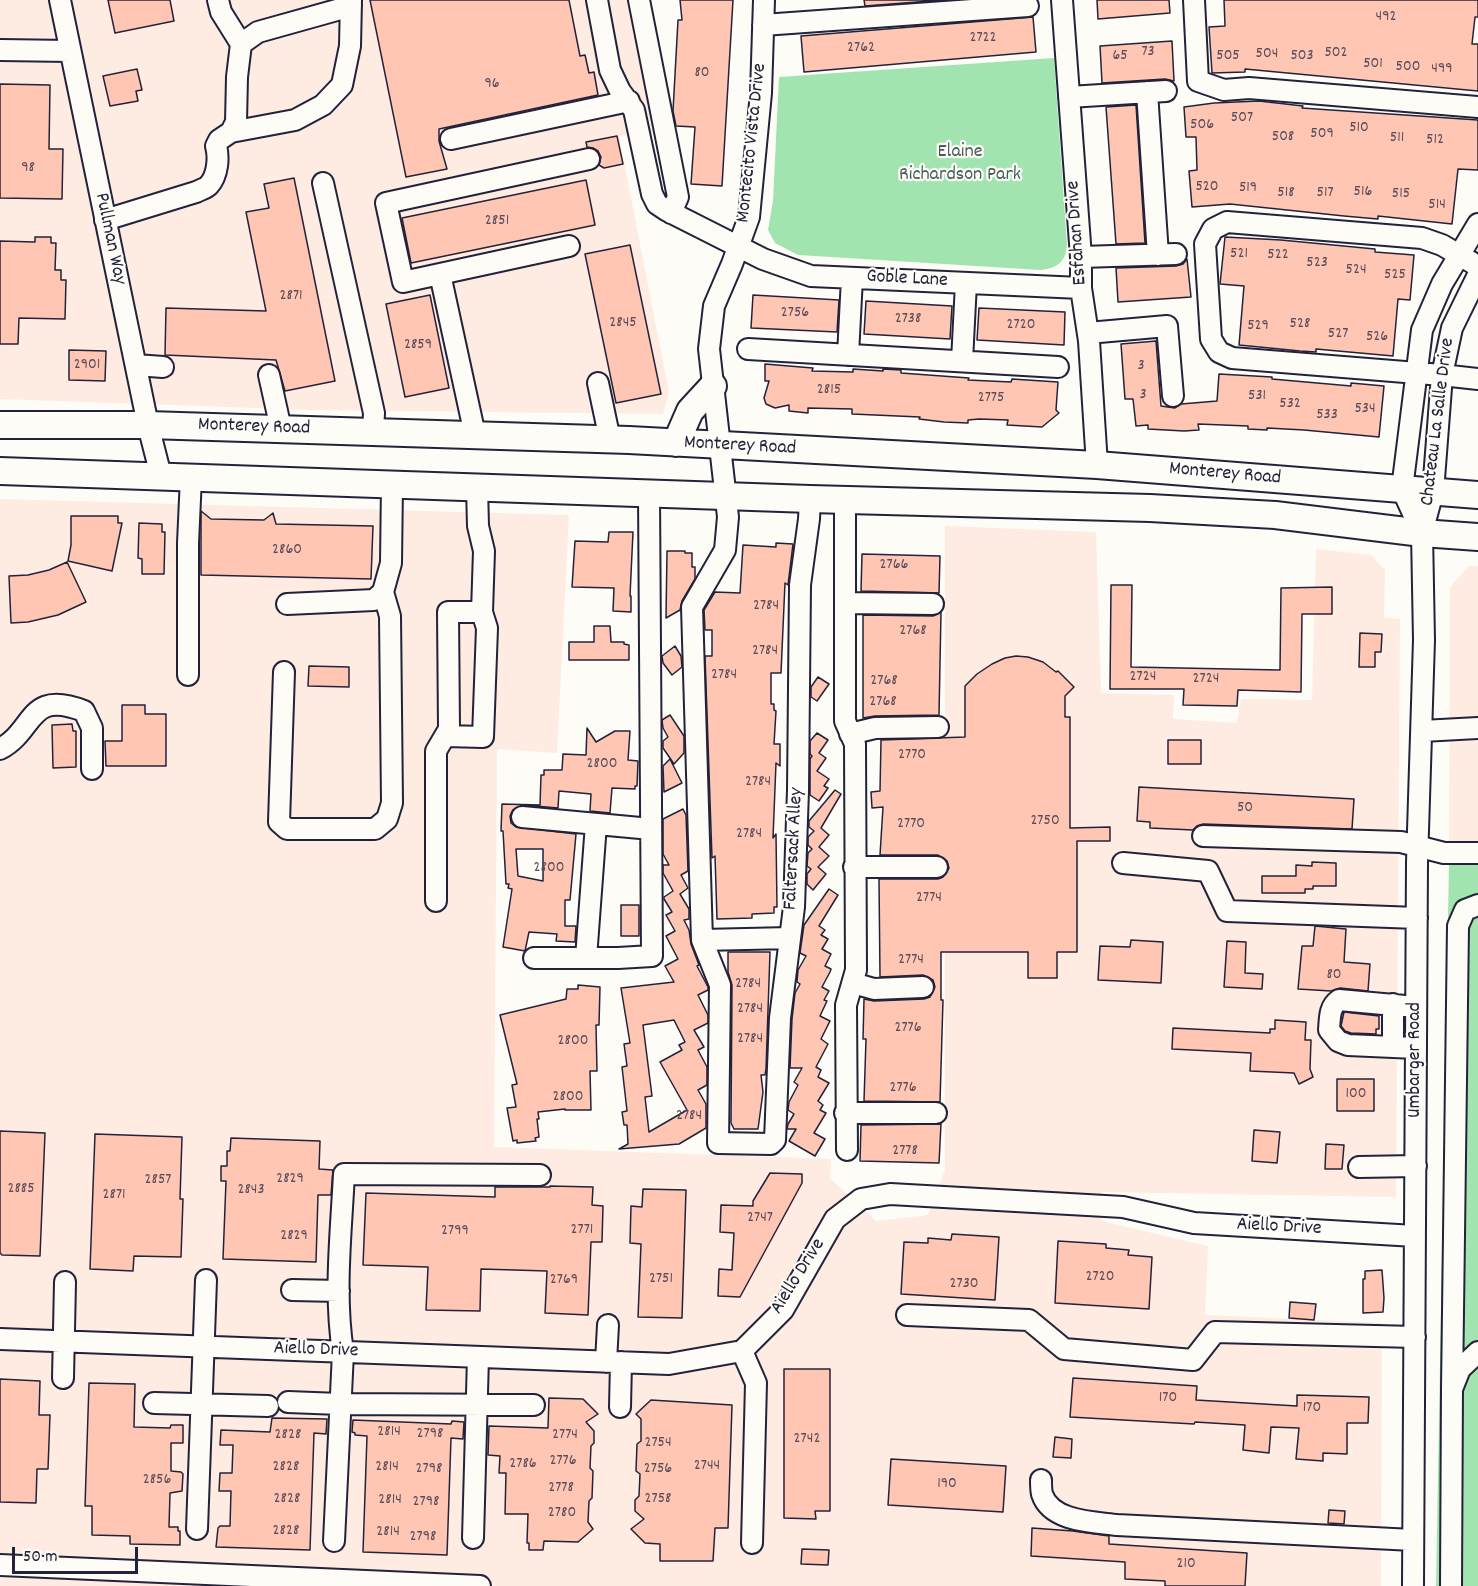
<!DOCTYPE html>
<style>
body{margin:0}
#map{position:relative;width:1478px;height:1586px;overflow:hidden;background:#fdfcf7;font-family:Dekko,sans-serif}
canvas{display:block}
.scale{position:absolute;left:12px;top:1547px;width:126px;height:27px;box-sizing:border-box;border:3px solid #22223b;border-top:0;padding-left:8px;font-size:18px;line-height:21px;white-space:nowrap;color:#22223b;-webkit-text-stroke:4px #fdfcf7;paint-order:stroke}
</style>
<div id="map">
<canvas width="1478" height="1586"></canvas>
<div class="scale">50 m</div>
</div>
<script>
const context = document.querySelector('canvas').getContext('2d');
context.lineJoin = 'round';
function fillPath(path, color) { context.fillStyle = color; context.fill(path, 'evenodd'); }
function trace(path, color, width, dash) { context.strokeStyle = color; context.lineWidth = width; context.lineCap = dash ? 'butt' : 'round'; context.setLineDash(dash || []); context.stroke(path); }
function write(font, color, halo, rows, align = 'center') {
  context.font = font + ' Dekko,sans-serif'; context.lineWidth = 4.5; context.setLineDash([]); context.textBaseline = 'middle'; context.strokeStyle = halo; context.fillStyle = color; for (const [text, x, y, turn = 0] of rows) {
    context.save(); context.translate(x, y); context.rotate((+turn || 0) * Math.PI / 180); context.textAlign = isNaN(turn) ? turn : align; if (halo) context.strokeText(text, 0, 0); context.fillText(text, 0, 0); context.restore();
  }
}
const built = new Path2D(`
 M0,0H628L655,133L619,136L669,393L663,414L313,410L0,399Z
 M0,499L569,515L557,753L497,749L494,1147L831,1159L830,1178L876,1221L928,1215L945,1170V526L1096,532L1101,693L1174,695L1173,719L1237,723L1241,699L1312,700L1316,549L1371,555L1385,570L1384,617L1400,619L1396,1197L1102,1192L1101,1221L1208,1246L1205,1315L1382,1323L1381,1586H0Z
 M1469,566H1478V863H1449L1450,587Z`);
const green = new Path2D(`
 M1054,58L1067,245C1066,262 1057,268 1041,270L798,255L775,243L768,230L773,201L779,77Z
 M1449,863H1478V1586H1436Z`);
const building = new Path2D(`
 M108,0H170L174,21L115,33Z
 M370,0H569L580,56L585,55L589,73L594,72L598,95L439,129V141L447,169L406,177Z
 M680,0H733L722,186L691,184L695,127L676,126L673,111L678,20H682Z
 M864,0H944L865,6Z
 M1097,0H1169L1170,13L1098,19Z
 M1224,0H1478V17H1475L1472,44H1478V91L1245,69V72L1212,73L1209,27L1225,26Z
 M1033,17L1036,52L804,72L801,36Z
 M1172,41L1174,81L1165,79L1102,83L1100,46Z
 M137,69L142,90L136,91L138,101L110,106L103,76Z
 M0,84L50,85L49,149H63L62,199L0,198Z
 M1259,101L1303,106L1302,108L1478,120V170L1458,169L1452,224L1378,216V219L1344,216L1230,204L1192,207L1189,171L1197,170L1196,137H1186L1184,107L1214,103Z
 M1136,105L1145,243L1116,244L1106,107Z
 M617,136L623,164L604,168L599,165L601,157L598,151L593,148L587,147L586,142Z
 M294,178L335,381L285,391L276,360L165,355L166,308L266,311L246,212L269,208L264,184Z
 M586,180L595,225L411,263L402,218Z
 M35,237H51V243H56L55,270H61V280H66L65,319L19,318L18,344H0V241L35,242Z
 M1225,237L1281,240L1375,249V252L1414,255L1410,300L1398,299L1393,356L1316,349V352L1300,351L1239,345L1244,286L1220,284Z
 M630,245L661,394L616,403L585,254Z
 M1187,259L1191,297L1118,302L1116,268L1176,266L1183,264Z
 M430,295L449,388L405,397L386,304Z
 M753,295L839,300L837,332L751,328Z
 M866,301L952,306L950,339L864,334Z
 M979,308L1065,312L1064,345L977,340Z
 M1156,341L1161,406L1175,408L1181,404L1217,401L1219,374L1272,377V379L1351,386V383L1384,386L1379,437L1304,430L1267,428V430L1248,429V426L1198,424L1199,430L1184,431L1148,429V425L1136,426L1133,399H1125L1121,344Z
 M69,350L106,351L105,381L69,380Z
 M765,364L813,368L812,371L853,372V369L883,371V369L901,370V373L969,378L968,380L1011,382L1012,379L1058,382L1056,410L1059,413L1042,427L1007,425L1008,420L979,419L968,420V423L944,422L919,419L920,417L852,414V409L808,408V413L789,411V405L775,408L766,404L764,398L769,381H765Z
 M201,511L211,519L264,520L273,513L276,524L373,526L371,579L201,575Z
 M71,516H118V523H122L112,571L68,561L71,545Z
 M139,523L162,524V532H165L164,574H142V559L138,558Z
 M609,532H633L630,596H631V612L613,611L614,588L572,587L575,541L608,542Z
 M776,543L793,544L788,585L785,583L781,673H771V704H774V710L776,711L774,744H780V766L776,763L773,838L776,834L777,907H774V913L752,914V918L717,919L715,856L712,858L705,656H712V630H705L704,610L715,592L740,593L743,545L776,547Z
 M667,551H685V553H692V567H695V579L682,601L680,610L666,618Z
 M862,554L940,556L939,593L861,591Z
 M67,562L86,602L58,615L28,622L11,623L9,576L28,575L49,570Z
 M1111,585H1132L1131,667L1280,670L1281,588L1332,587V614H1302L1301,692L1238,690L1237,706L1183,705L1184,689H1110Z
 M941,612L939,715L875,716L863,718V615L933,616Z
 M594,626H610L611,642H624V644L629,645V660H569V642H594Z
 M1360,633L1382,634L1381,652H1375V667H1359Z
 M675,646L681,656L682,667L672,675L663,663L662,656Z
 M1016,656L1028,657L1043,662L1056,672L1058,671L1074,687L1065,696V717H1070V828L1110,827V841H1077V952H1057V978H1028V952H941V1000H943L940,1102L864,1101L866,1039H863L864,999L874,1001L924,999L930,997L935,987L933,980L923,975L880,977L879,879H938L943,877L949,868L947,861L938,855H880L883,807L872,808L871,792L880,791L881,740L965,737V686L977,674L992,664L1005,658Z
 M309,666L349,667V687L308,686Z
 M818,677L829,684L817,701L811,697V687Z
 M122,705H145V714H166V766H106L105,741H122Z
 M670,715L684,736V753L674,764L663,748V741L668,737L663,728L662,720Z
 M72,724L73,731H76V767L53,768L52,725Z
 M587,728L596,742L615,731H630L628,760L638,761L637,786H635V789L612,788L610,813L590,811L591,794L559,791L558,808L523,805L513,810L510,816L511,823L516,827L576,834L570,900H565V926H576L575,942L556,941L557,934L529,932L525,951L503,947L512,889L508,888L509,884H506L503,831H501L502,804L540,805L541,775H544V770H562L563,754L586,755ZM516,849H543V881L518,876Z
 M817,733L828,740L819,753L826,758L817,771L829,779L824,786L828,788L819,801L810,795V759L812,756L810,754V741Z
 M1168,740H1201V764H1168Z
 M670,759L682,783L664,792L663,766Z
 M1139,787L1354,799L1352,829L1203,824L1197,826L1193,830L1150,828V822L1137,821Z
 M835,790L841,794L821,828L829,835L819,847L829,856L818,867L826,874L813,890L807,884V874L811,869L807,866L808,853L812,849L808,845V837L814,831L809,827V821Z
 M683,809L686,815L688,871L681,875L688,888L680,894L689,909V919L684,920L689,930L691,944L699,965L697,966L708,987V990L698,995L708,1015V1023L694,1030L704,1047L698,1050L707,1067V1085L698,1090L706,1104V1128L679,1144L619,1149L628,1144L627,1125H624L622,1112L627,1111L622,1067L627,1066L624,1044L630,1043L621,988L674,982L665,966L678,959L666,936L675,931L666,915L672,912L664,899V897L673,891L663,873V865H669L663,854V819ZM674,1020L685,1042L679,1045L682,1050L660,1062L687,1110L649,1132L645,1097L652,1096L643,1025Z
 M1312,862L1336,863V886H1313V889H1305V893H1262V876H1296V865L1312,866Z
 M829,889L838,895L819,926L825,930L821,935L828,939L822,949L831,954L825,966L831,969L830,972L822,987L829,991L824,1000L827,1001L820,1016L830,1021L821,1039L828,1044L816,1067L821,1070L818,1077L829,1083L818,1101L823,1105L820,1110L826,1113L814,1133L825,1139L815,1156L789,1141L796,1129H787L788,1124L794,1114L788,1110L789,1102L798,1085L794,1082L802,1068H790L792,1019L795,993L800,984L797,982L798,970L806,956L800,953L804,925Z
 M621,905H639V936H621Z
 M1315,926L1346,929L1344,962L1370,964L1368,991L1340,988L1331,991L1298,989L1302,946H1313Z
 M1131,940L1163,942L1161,983L1098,980L1100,946L1130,947Z
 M1227,941L1246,942L1245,973L1263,974L1262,989L1224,987Z
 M728,952H770L766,1069L765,1075H761L763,1092L758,1129H734L731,1123L732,985L728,972Z
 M578,985L600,987L599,1025H596L597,1071H590L591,1110H565V1109L538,1112L539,1119H537L539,1137L535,1138L536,1141L517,1143V1140L513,1141L507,1108L516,1107L512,1085L517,1084L500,1015L566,999L567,989H578Z
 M1344,1012L1379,1016V1029H1376V1034L1351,1033L1345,1031L1341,1026Z
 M1275,1020L1306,1022L1305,1040H1311L1310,1069L1313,1077L1299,1084L1294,1073L1250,1071L1251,1053L1172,1049L1173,1028L1270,1033V1029H1275Z
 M1337,1079H1374V1111H1337Z
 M941,1124L939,1163L860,1161L861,1125Z
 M1254,1130L1280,1132L1277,1163L1252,1161Z
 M0,1131L45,1133L40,1256L2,1255L0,1253Z
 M95,1134L182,1137L180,1199H183L181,1257L134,1256L133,1271L90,1269Z
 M231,1138L320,1141L319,1169L333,1170L331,1195H318L316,1262L223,1259L226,1181H221V1166H227V1151H230Z
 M1326,1144L1344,1145L1342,1169H1325Z
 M770,1173L802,1174V1183L740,1297L718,1296L719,1269L732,1270L734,1233L720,1232L721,1205L753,1206V1201Z
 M550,1186L593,1187L592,1205L603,1206L602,1242H591L588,1315L545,1313L547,1271L481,1269L480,1311L426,1310L428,1267L363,1265L366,1193L495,1197V1187H550Z
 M643,1189L686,1190L682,1318L638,1317L641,1244L630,1243L631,1206L642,1207Z
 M952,1234L999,1237L995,1300L901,1294L904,1242L928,1243V1238L951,1240Z
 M1058,1241L1106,1244V1248L1129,1250L1128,1255L1152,1257L1149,1309L1055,1303Z
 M1382,1270L1384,1298L1383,1312L1363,1313V1279H1365V1271Z
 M1290,1302L1316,1304L1314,1320L1289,1318Z
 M784,1369H830V1511H815L816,1519L784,1518Z
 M1073,1378L1197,1386L1196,1400L1297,1406V1395L1369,1397L1368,1423H1347V1454L1323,1453V1461L1296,1459L1299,1428L1271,1427L1269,1453L1243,1450L1245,1425L1195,1422L1194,1424L1070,1417Z
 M0,1379L40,1381L39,1415H50L48,1469H37L36,1503L0,1502Z
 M89,1383L135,1384L134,1427L170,1428L171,1425H183V1443H171V1471L181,1472L183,1474L182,1491L170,1493L169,1527H178V1531H180V1545L130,1544V1536L92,1535V1506H85Z
 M549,1398L583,1399L598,1414L586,1422L594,1431V1443L591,1446L590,1468L593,1471L592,1498L589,1501L588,1522L593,1529L578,1542L544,1541L543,1550H529V1543H527L528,1514H505L506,1473H499L500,1456L488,1455L489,1426L548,1428Z
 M651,1400L732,1405L728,1528H715L713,1561H660V1544L645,1543L631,1529L644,1519L635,1511V1500L639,1496L640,1474L636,1471L637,1444L641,1441V1419L636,1414Z
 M272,1418L327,1419L326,1434L314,1433L310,1550L216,1547L218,1528L220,1526H230L231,1491H219L220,1473H232L233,1445H220L221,1430L270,1432Z
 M353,1420L451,1424L452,1421L464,1422L463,1439L451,1438L447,1555L363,1552L367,1436L355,1435V1433L352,1432Z
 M1055,1437L1072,1439L1071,1458L1053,1457Z
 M891,1459L1006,1466L1003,1512L888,1505Z
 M1329,1510L1345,1511L1344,1524L1328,1523Z
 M1032,1528L1073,1531L1109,1536V1544L1247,1553L1245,1586H1165V1581L1125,1579V1562L1031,1556Z
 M802,1549L829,1550L828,1565L801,1564Z`);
const minor = new Path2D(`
 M60,0L148,425L161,476
 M218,0L221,12L241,44
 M597,0L610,70L620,91L634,110L652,194L657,204L666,210L763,259L811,276L1081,288
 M639,0L678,197L671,213
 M764,0L761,93L749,217L732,264L714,306L709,349L728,517L725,550L692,607L702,940L790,938
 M1062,0L1081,257V288L1089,341L1097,465
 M1194,0L1198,81L1224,90L1249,88L1478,107
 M763,25L1028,6
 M0,50L70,51
 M1147,92L1158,255
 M1069,97L1166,91
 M231,132L236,122L237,77L241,44L258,32L351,6
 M451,139L629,101
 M323,183L374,413L373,432
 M105,220L196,192C200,190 207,188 209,185C218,175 219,157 216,146L219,140L231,132L295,120L323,105L342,85L350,46L351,0
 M569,246L403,282L386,203L589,159
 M1081,257L1176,254
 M1478,266L1442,245L1422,238L1227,222L1213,229L1205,244L1211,339L1219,352L1232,358L1442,375L1478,379
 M440,274L475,435
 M1088,333L1167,326L1173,396
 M748,349L1058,367
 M848,355L852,278
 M962,361L966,283
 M136,365L163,367
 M269,375L281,429
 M598,383L610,440
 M845,500V721L855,744L856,970L846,1005L847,1150
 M1422,533L1402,489L1422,330L1442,284L1478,224
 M845,603L933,604
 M287,604L374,600L383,592L391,563L392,484
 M284,672L279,822L287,829H375L387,819L392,803L390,616L383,592
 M188,675V543L191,477
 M1422,731L1478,728
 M850,734L875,728L938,727
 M446,736L483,737L487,628L482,612L484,551L478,526L477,487
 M0,749C36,730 27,689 84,711L92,728V769
 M522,817L651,829
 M1203,836L1401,842L1444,853H1478
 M1123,863L1208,871L1227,911L1417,918
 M854,867H937
 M436,901V751L449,729L448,612H482
 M702,940L720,985L718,1143L771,1144L775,1140L780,1018L794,907L798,790L800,585L809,519L810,499
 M534,958H618L652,956L649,493
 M586,958L596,824
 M853,983L874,989L923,987
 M1393,1047V1004
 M1416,1048L1348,1045L1338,1041L1329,1030C1330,1018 1329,1007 1339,1000L1416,1007
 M845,1113H936
 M1359,1167L1416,1166
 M292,1290L339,1291
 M907,1315L1029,1320L1064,1349L1193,1360L1215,1332L1415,1337
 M0,1339L669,1364L742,1351L783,1310L835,1219L861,1199L890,1194L1123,1207L1194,1223L1415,1236
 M742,1351L756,1383L752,1543
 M606,1362L608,1325
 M63,1378L65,1282
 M1452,1389L1458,926L1465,910L1478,905
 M288,1402L340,1404L534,1405
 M154,1403L268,1406
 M620,1407L621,1362
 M1041,1480C1041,1485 1041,1490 1042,1494C1051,1522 1094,1522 1117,1525L1413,1540
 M197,1529L206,1280
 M473,1538L478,1357
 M334,1541L343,1352C334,1294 341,1233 344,1174L540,1175
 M0,1565L480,1586
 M1413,1586L1417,862L1424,640L1422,533L1433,492L1442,375L1452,328L1478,275
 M1451,1586L1452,1389L1460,1369L1478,1352`);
const major = new Path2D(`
 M0,425H148L629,440L1097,465L1478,495
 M676,443L690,411L713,386
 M0,471L810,499L1150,508L1275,515L1422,533L1478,537`);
const numberNames = [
 ["492",1386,18],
 ["2722",983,39],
 ["2762",861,49],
 ["73",1148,53],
 ["502",1336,54],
 ["504",1267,55],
 ["65",1120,57],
 ["505",1228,57],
 ["503",1302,57],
 ["501",1373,65],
 ["500",1408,68],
 ["499",1442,70],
 ["80",702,74],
 ["96",492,85],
 ["507",1242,119],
 ["506",1202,126],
 ["510",1359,129],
 ["509",1322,135],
 ["508",1283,138],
 ["511",1397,139],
 ["512",1435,141],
 ["98",28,169],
 ["520",1207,188],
 ["519",1248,189],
 ["516",1363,193],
 ["518",1286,194],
 ["517",1325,194],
 ["515",1401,195],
 ["514",1437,206],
 ["2851",497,222],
 ["521",1239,255],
 ["522",1278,256],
 ["523",1317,264],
 ["524",1356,271],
 ["525",1395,276],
 ["2871",291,297],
 ["2756",795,314],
 ["2738",908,320],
 ["2845",623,324],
 ["528",1300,325],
 ["2720",1021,326],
 ["529",1258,327],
 ["527",1338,335],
 ["526",1377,338],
 ["2859",418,346],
 ["2901",87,366],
 ["3",1141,367],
 ["2815",829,391],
 ["3",1143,396],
 ["531",1257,397],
 ["2775",991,399],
 ["532",1290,405],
 ["534",1365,410],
 ["533",1327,416],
 ["2860",287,551],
 ["2766",894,566],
 ["2784",766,607],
 ["2768",913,632],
 ["2784",765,652],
 ["2784",724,676],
 ["2724",1143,678],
 ["2724",1206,680],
 ["2768",884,682],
 ["2768",883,703],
 ["2770",912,756],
 ["2800",602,765],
 ["2784",758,783],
 ["50",1245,809],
 ["2750",1045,822],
 ["2770",911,825],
 ["2784",749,835],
 ["2800",549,869],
 ["2774",929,899],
 ["2774",911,961],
 ["80",1334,976],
 ["2784",748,985],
 ["2784",750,1010],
 ["2776",908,1029],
 ["2784",750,1040],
 ["2800",573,1042],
 ["2776",903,1089],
 ["100",1356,1095],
 ["2800",568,1098],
 ["2784",689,1117],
 ["2778",905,1152],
 ["2829",290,1180],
 ["2857",158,1181],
 ["2885",21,1190],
 ["2843",251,1191],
 ["2871",114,1196],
 ["2747",760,1219],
 ["2771",582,1231],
 ["2799",455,1232],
 ["2829",294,1237],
 ["2720",1100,1278],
 ["2751",661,1280],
 ["2769",564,1281],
 ["2730",964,1285],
 ["170",1168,1399],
 ["170",1312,1409],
 ["2814",389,1433],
 ["2798",430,1435],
 ["2828",288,1436],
 ["2774",565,1436],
 ["2742",807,1440],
 ["2754",658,1444],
 ["2776",563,1462],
 ["2786",523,1465],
 ["2744",707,1467],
 ["2828",286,1468],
 ["2814",387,1468],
 ["2798",429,1470],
 ["2756",658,1470],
 ["2856",157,1481],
 ["190",947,1485],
 ["2778",561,1489],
 ["2828",287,1500],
 ["2758",658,1500],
 ["2814",390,1501],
 ["2798",426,1503],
 ["2780",562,1514],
 ["2828",286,1532],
 ["2814",388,1533],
 ["2798",423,1538],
 ["210",1186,1565]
];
const streetNames = [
 ["Montecito Vista Drive",753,143,-84],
 ["Esfahan Drive",1078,233,-94],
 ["Pullman Way",109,239,78],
 ["Goble Lane",907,280,3],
 ["Chateau La Salle Drive",1439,422,-83],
 ["Monterey Road",254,428,2],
 ["Monterey Road",740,447,3],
 ["Monterey Road",1225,475,5],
 ["Faltersack Alley",795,849,-87],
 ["Umbarger Road",1416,1060,-90],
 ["Aiello Drive",1279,1228,3],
 ["Aiello Drive",799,1277,-58],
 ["Aiello Drive",316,1351,2]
];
const parkNames = [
 ["Elaine",960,153],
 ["Richardson Park",960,176]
];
fillPath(built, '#feece3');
fillPath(green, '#a2e4af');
fillPath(building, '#ffc6b4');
trace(building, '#22223b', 1.5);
trace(minor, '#22223b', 24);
trace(major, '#22223b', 30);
trace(minor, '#fdfcf7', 20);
trace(major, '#fdfcf7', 26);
write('16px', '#594b59', null, numberNames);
write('20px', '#22223b', '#fdfcf7', streetNames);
write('20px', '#485c5e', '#fdfcf7', parkNames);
</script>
